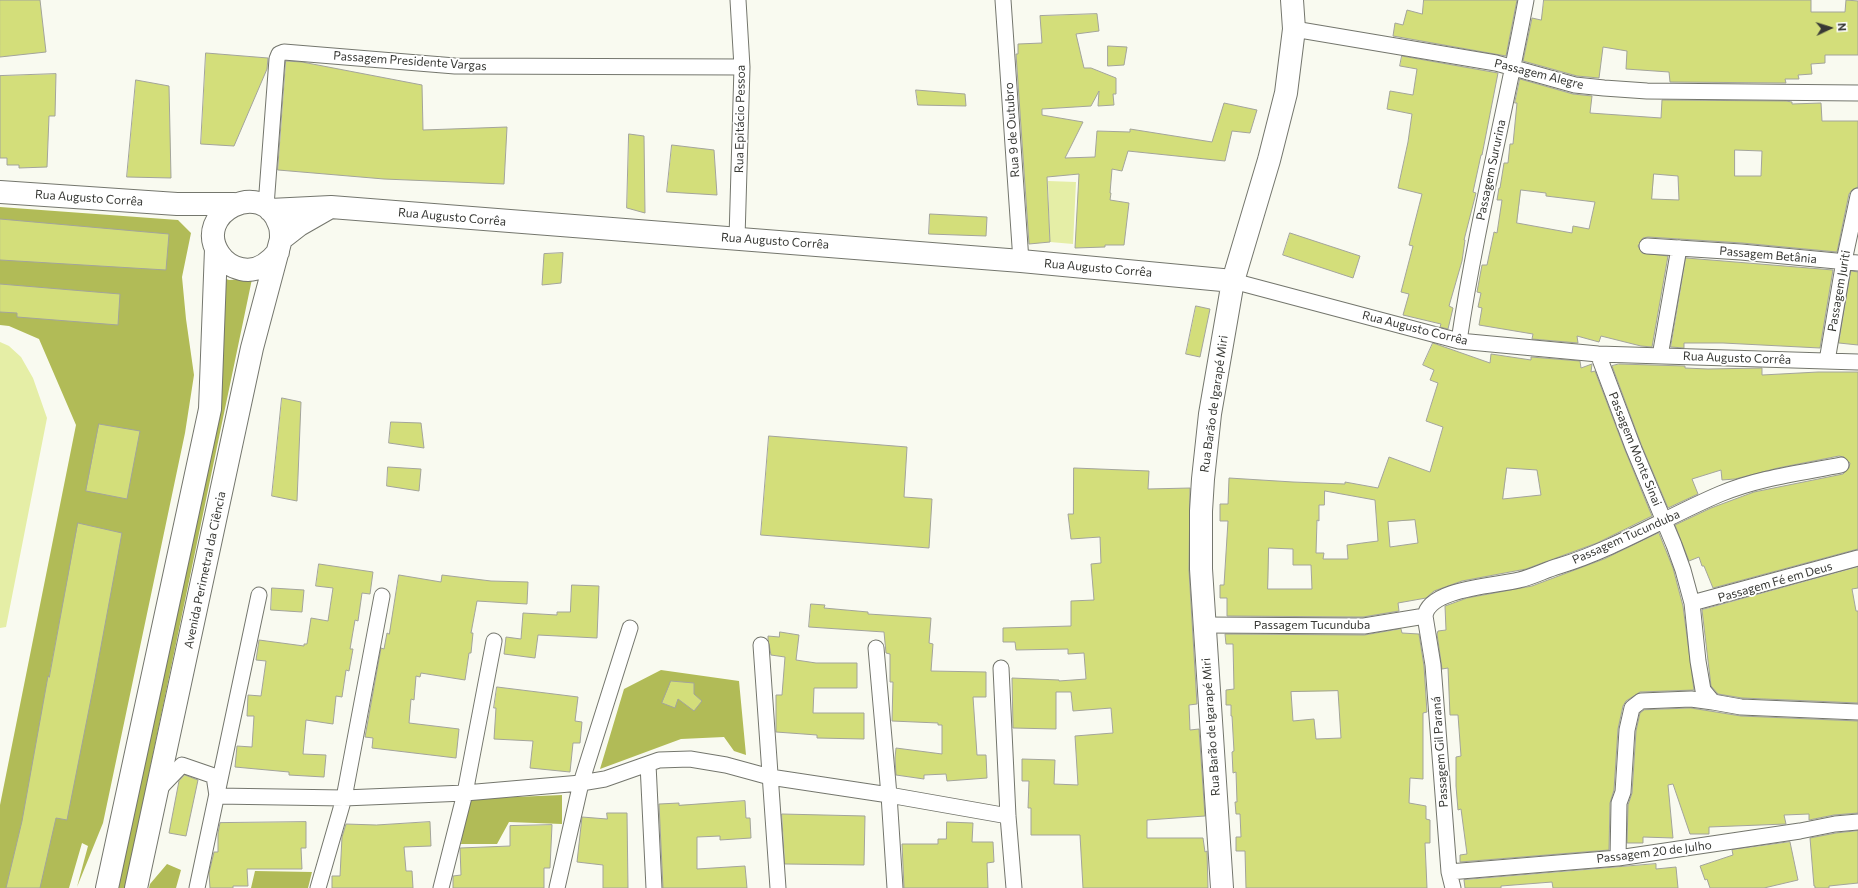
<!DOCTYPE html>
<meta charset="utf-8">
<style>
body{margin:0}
#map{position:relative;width:1858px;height:888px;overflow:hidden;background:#f9faf0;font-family:Commissioner,sans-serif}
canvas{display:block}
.north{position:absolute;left:1810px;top:8px;width:40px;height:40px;-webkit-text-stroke:3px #fff;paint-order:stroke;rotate:86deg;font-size:11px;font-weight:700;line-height:16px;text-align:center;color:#383935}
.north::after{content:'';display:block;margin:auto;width:14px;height:18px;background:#383935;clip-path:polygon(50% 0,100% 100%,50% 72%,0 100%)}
</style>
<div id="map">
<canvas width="1858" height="888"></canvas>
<div class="north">N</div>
</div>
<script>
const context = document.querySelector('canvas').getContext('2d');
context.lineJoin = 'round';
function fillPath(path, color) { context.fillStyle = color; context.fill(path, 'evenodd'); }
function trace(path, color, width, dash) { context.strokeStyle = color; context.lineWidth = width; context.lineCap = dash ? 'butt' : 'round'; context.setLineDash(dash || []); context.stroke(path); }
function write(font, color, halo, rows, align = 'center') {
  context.font = font + ' Commissioner,sans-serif'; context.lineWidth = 3.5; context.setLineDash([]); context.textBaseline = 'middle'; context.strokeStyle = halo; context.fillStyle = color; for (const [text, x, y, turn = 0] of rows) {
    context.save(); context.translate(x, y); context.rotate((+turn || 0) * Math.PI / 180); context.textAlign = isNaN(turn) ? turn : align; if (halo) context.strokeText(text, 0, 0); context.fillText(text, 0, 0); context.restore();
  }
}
const green = new Path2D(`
 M1048,181L1076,182L1073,244L1050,242Z
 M0,342L9,346L21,357L33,378L47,418L6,627L0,628Z`);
const forest = new Path2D(`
 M0,207L178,220L191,233L182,277L186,319L194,375L185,433L103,823L77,887L88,846L82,843L69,888H0V805L76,425L39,339L9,326L0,325Z
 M218,276L229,280L252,279L125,888H112L214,409Z
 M661,670L739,681L746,755L734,751L724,737L681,739L600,769L624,689Z
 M562,795V824L509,822L497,844H461L468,799Z
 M167,864L181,870L176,888H149L150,884Z
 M255,871L312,872L308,888H251Z`);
const building = new Path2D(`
 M0,0H40L46,52L0,57Z
 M1424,0H1517L1506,56L1393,36L1395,23L1403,25L1407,10L1422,14Z
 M1544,0H1811V12H1845L1846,0L1858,1V55H1825V63L1811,64L1812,74L1798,75L1799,79H1785L1786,83L1670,82L1669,72L1626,69L1627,51L1603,47L1599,78L1577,76L1523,61L1532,18L1541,20Z
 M1097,14L1099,31L1076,34L1084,68H1091L1116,78V94H1113L1114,105L1098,106L1099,91L1091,106L1042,109V115L1083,122L1065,158L1095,157L1097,131L1130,132V129L1212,142L1224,103L1257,110L1250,133L1232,131L1225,161L1128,151L1122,171L1112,169L1110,193H1111L1110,200L1129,203L1124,245H1105V247L1075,248L1079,174L1047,177L1050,242L1029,244L1016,54H1018V44L1042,43L1040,16Z
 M1108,46L1127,47L1124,65L1108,66Z
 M206,53L268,58L267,69L234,146L201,144Z
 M1402,56L1498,73L1482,155H1481L1473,192L1476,193L1464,240H1465L1462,261L1449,306L1453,308L1448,329L1440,327L1441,324L1403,315L1409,294L1401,292L1413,246L1409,245L1422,194L1398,188L1408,142L1412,114L1387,109L1390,91L1413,95L1417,69L1400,66Z
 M286,61L302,62L422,85L423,130L507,127L504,184L384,179L278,170Z
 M56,74L55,116H49L47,167L19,168V165H7V158H0V76Z
 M1520,79L1573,94L1592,96L1590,113L1661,118L1662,100L1786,101L1792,102V104L1821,103L1822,121H1858V187L1852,190L1849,194L1837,252L1742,243L1648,237L1643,238L1638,246L1642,253L1668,256L1652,347L1641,346L1601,336L1599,342L1577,336L1578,343L1532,339L1533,334L1479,325L1482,308L1478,307L1481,293L1477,292L1482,265H1487L1494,232L1497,233L1502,200H1497L1499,188H1500L1504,163H1508L1510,144H1513L1517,103H1515ZM1735,150L1762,151L1761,176H1735ZM1654,174L1678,176L1679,200L1652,199ZM1521,190L1546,193V196L1595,202L1589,229L1573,226L1572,233L1517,223Z
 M136,80L169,86L171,178L127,177Z
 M916,90L965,94L966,106L918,105Z
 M629,134L644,136L645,213L627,208Z
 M672,145L714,150L717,195L667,192Z
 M930,214L987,217L986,236L929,234Z
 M0,219L169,234L166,270L0,260Z
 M1290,233L1360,256L1353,278L1283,255Z
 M563,253L561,283L542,285L544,254Z
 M1686,258L1833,270L1820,348L1723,343H1684V348L1671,347Z
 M1851,271L1858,272V345L1839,343Z
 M0,284L120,294L118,325L17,317V313L0,312Z
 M1196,306L1210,309L1200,357L1186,354Z
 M1433,343L1490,363L1491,354L1531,360V357L1580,361L1581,368L1592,364L1591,372L1595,371L1625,450L1652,516L1597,543L1526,569L1462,581L1434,591L1426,598L1398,603L1399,611L1363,617L1227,616V598H1220V585H1224L1228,521H1220V504H1228L1229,478L1293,482L1345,484V482L1378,488L1389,457L1430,472L1443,427L1426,421L1438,383L1430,380L1434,370L1423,365ZM1507,468L1537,470L1541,495L1503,499ZM1325,491L1375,500L1378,541L1347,545L1348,559H1323L1324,553H1316L1317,520L1319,521V505H1324ZM1415,520L1418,543L1390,547L1388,522ZM1269,548L1293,549V565H1311L1312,589H1268Z
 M1619,364L1685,366V368L1708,369L1762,368V375L1818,372H1858V549L1713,588L1704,566H1702L1699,557L1689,561L1675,525L1711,508L1754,492L1843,474L1849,468L1850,463L1844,457L1839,456L1778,468L1735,479L1722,480L1721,470L1692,479L1698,494L1668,508L1641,444L1612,366Z
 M282,398L301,402L297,501L272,496Z
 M391,422L421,423L424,448L389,443Z
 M99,424L140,431L127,499L86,491Z
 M769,436L907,447L904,497L932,499L929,548L761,535Z
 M388,467L421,469L419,491L387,486Z
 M1074,468L1149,471L1148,489L1190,488L1189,570L1197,704L1189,705L1190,730L1199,729L1205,816L1147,820V838H1203L1205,852L1207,851L1208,888H1083L1080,835H1031V808H1028L1029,781H1022V759L1055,760L1054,784L1078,785L1075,736L1113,733L1111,708L1073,711L1071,692H1056V729L1013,728L1012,678L1059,680V681L1086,679L1084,653L1068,654V649L1016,650L1015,642H1003V628L1071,626V601L1094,600L1091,564L1101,563L1100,537L1071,539L1068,514H1073Z
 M78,523L122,533L95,679L67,820L56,818L40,888H6L22,821L48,676L49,677Z
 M1659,533L1673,568L1683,606L1694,690L1640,692L1626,701L1623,706L1618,729L1614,790L1610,803L1609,850L1460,862V855L1467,854L1461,809L1458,810L1456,786V757L1461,756L1458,715H1450L1448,668L1442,669L1437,634L1438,631L1446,630L1445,606L1467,598L1532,586L1604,559Z
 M319,564L373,572L370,594L362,593L358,621L355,620L350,649H353L349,671L346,670L342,697L336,696L333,724L306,720L303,754L326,755L324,777L289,775V772L235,767L237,746L252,747L254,716H247L248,695L261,696L266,661L256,660L259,640L304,646V644H307L311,618L328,621L333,588L316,586Z
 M1858,567V588L1852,589L1856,611H1858V703L1742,698L1718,694L1711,686L1702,610Z
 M399,575L441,582L442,575L491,581L528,582L527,604L477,601L471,633H473L471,653H469L465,680L421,673L420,677L416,676L414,700L411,699L409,723L459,729L456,758L372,748L373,738L365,737L381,648L384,649L387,633L389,634Z
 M572,585L599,586L597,638L538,635L535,658L504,654L506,637L521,639L523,613L557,615V612H570Z
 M272,588L304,590L302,612L271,610Z
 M811,604L825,605L824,608L868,612V614L931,618L929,643L933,644L931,671L986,672V697H973L977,755H986L987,778L947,781L946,774L924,775V779L896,775L895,758L896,748L942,754V725H938V723L892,721L893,682H890V654L886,653L884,632L809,627Z
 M1401,629L1402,633L1419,634L1424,666L1427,712L1423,713V779L1410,778L1409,803L1426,806V819L1430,820V843H1425L1427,888H1246L1245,851H1236V837H1241L1240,814H1236L1235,802H1237L1236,772L1233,773L1232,752L1234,751L1232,716H1231V705H1226V690L1234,689L1233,644H1226L1225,634L1364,635ZM1338,691L1341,738L1316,739L1314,719L1293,721L1291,692Z
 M780,632L799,635L796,660L816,663H857V688H814L813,713H864V739L817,738V735L776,732V695H782L785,657L771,655L768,639V636L779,637Z
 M671,681L694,683V694L702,701L694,711L678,699L675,708L662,703Z
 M497,687L578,697L575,721L582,722L580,743H573L570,772L530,768L533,741L494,739L496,708H494Z
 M1691,708L1741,716L1858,721V813L1834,815L1809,820V814L1784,815L1786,824L1709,827V834H1690L1673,784L1668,785L1673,838L1643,837V843H1627L1628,805L1632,793L1636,731L1640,713L1644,710Z
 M185,775L198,780L186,836L169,833L179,781Z
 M745,801L746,818H750L751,838L720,840V836L697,837V869L745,866L747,888H663L659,804L679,803V805Z
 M607,813H627L628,888H603V865L577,862L582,817L607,819Z
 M782,814L865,816L864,865L785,864Z
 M306,822V848H301L302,869H247L248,886H233V888H210L209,873L214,852H218V833L220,823Z
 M430,822L431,846L404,847L406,871H412L413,888H332V876H340L342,837L346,824L376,825Z
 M947,822L973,823L972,842H993L994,862L987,863L988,888H904L902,844H938V839H946Z
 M552,825L550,868H544V888H453V876L461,875L460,848L510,846V826Z
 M1858,831V883L1829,886V888H1815V886H1814L1810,838L1836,833Z
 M1790,842L1798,880L1764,888H1710L1707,879L1705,880L1700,866L1733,855L1732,850Z
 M1656,864V869L1676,867L1678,888H1553L1552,882L1501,886V888H1465L1464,880Z`);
const street = new Path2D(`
 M1003,0L1021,261
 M1294,29L1496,63L1575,85L1604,88L1647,91L1858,93
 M266,206L277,59L279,54L284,52L455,66L742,67
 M737,238L742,67L738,0
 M1647,246L1741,252L1858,263
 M1233,281L1459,341L1598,354L1858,362
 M1459,341C1476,226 1505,114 1526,0
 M1598,354L1633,447L1674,545L1683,570L1692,603L1698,661L1703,690L1713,702L1741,707L1858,712
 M1660,356L1679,248
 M1827,361L1844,261L1858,196
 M1692,603L1858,558
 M1425,616L1433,665L1449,872L1453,888
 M1204,625L1364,626L1425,616C1429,588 1496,586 1519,580C1533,577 1545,570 1559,566C1615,549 1666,517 1720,494C1758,478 1800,473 1841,465
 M761,645L778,888
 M876,648L889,795L895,888
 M1001,668L1008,816L1014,888
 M648,764L654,888
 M158,790L182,765L214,776L217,796L344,798L465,793L581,783L605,779L659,760L690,759L726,765L770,777L889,795L1008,816
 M1618,858L1619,803L1623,792L1627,730L1632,708L1641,701L1691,699L1713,702
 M1449,872L1618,858L1800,831L1835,824L1858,822
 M197,888L259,595
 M318,888L344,798L382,596
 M441,888L465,793L494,641
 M557,888L581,783L630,628`);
const secondary = new Path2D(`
 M0,192L177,204H234
 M270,210L331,207L1021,261L1233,281
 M281,239L299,225L327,209
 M107,888L210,409L216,249
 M136,888L252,348L281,239C281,234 281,228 279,224C263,177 192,213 219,254C225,263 232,267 241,269C257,273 269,263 278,252
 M1222,888L1201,569V511L1203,479L1210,414L1233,281L1269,160L1286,93L1294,29L1292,0`);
const streetNames = [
 ["Passagem Presidente Vargas",410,61,4],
 ["Passagem Alegre",1539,74,14],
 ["Rua Epitácio Pessoa",740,119,-89],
 ["Rua 9 de Outubro",1012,130,-94],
 ["Passagem Sururina",1491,170,-78],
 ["Rua Augusto Corrêa",89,198,4],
 ["Rua Augusto Corrêa",452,217,5],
 ["Rua Augusto Corrêa",775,241,4],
 ["Passagem Betânia",1768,255,5],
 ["Rua Augusto Corrêa",1098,268,5],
 ["Passagem Juriti",1839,291,-80],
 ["Rua Augusto Corrêa",1415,328,14],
 ["Rua Augusto Corrêa",1737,358,2],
 ["Rua Barão de Igarapé Miri",1214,404,-82],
 ["Passagem Monte Sinai",1635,449,68],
 ["Passagem Tucunduba",1626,537,-24],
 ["Avenida Perimetral da Ciência",205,570,-78],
 ["Passagem Fé em Deus",1775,582,-16],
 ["Passagem Tucunduba",1312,625],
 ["Rua Barão de Igarapé Miri",1211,727,-94],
 ["Passagem Gil Paraná",1440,752,-94],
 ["Passagem 20 de Julho",1654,852,-7]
];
fillPath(green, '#e5eea6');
fillPath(forest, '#b1bb57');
fillPath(building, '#d3de7a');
trace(building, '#a3a49b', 1);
trace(street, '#74766d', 17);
trace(secondary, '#74766d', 24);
trace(street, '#fff', 15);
trace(secondary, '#fff', 22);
write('12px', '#383935', '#fff', streetNames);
</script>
